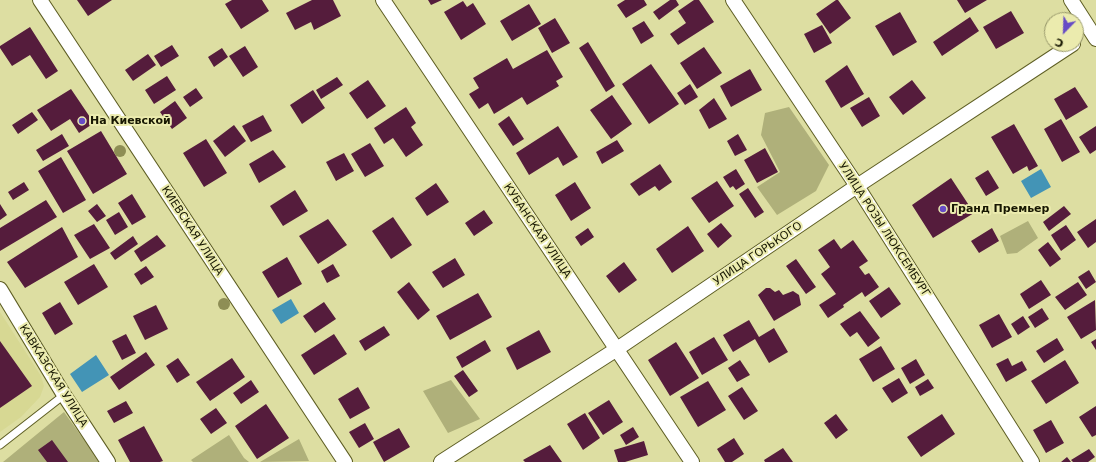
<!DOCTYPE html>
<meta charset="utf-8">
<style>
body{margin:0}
#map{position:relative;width:1096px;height:462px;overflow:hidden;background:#dddea2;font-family:"DejaVu Sans",sans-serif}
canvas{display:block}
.north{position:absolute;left:1044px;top:12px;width:40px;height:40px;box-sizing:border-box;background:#ebebae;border:1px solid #969669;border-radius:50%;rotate:203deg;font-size:11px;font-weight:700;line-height:16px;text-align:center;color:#171702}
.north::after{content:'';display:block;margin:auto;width:14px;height:18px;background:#674cc5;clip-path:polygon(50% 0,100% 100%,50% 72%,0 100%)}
</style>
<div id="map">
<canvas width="1096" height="462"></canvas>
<div class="north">С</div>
</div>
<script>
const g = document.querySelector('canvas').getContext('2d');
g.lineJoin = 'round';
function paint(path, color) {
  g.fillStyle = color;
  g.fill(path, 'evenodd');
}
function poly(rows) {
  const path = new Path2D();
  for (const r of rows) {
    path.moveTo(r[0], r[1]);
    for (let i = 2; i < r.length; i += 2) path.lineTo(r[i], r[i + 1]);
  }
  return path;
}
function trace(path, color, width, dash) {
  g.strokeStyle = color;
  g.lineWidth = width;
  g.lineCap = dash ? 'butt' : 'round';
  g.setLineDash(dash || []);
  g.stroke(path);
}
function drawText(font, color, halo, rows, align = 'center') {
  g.font = font + ' "DejaVu Sans",sans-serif';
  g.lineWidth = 4;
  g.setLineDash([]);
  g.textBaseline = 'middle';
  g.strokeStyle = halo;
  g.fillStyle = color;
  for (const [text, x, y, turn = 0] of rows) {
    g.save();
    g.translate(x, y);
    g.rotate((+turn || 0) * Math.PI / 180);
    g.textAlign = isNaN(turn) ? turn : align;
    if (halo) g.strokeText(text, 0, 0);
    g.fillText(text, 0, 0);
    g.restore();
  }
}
paint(poly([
 [0,312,41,376,44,386,40,397,21,417,0,432]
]), '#d7d893');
paint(poly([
 [789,107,829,165,816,191,777,215,757,187,780,172,761,135,765,113],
 [1028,221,1038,238,1017,253,1007,254,1000,236],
 [451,380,480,419,448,433,423,391],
 [64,412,100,462,3,462],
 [229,435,244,458,249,462,193,462,191,460],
 [299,439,309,461,260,462]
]), '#afb07a');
paint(poly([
 [1041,169,1051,187,1031,198,1021,181],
 [291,299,299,313,281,324,272,310],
 [96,355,109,375,82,392,70,374]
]), '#4394b6');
paint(poly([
 [77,0,112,0,88,16],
 [232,0,262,0,269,11,241,29,225,4],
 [312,0,333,0,341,16,314,30,311,22,295,30,286,13],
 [428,0,442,0,431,5],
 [625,0,644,0,647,5,626,18,617,5],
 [670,0,676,0,679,5,659,20,653,12],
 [694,0,699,0,714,22,678,45,670,34,686,23,678,11],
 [836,0,838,0,851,18,830,34,816,14],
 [957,0,987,0,965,13],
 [463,1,467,7,473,3,486,24,461,40,444,12],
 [529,4,541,24,512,41,500,21],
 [1011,11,1024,33,996,49,983,27],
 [900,12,917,42,893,56,875,26],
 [970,17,979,31,942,56,933,42],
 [555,18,570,43,552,53,538,28],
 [644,21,654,36,641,44,632,28],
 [822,25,832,43,814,53,804,34],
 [30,27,58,71,46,79,30,55,12,66,0,48,0,46],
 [588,42,615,86,606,92,579,48],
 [172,45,179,56,161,67,154,56],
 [245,46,258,67,243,77,229,56],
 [704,47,722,73,697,89,680,63],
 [222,48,228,57,214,67,208,57],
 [547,50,563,77,556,81,559,86,527,105,522,97,494,114,488,103,479,109,469,94,479,88,473,78,507,58,513,69],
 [148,54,156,65,133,81,125,70],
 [651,64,679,104,649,124,622,84],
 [847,65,864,94,841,108,825,81],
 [750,69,762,90,731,107,720,86],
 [167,76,176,90,154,104,145,90],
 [337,77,343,85,321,99,316,90],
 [368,80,386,106,367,119,349,93],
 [912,80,926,98,903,115,889,97],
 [690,84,698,97,685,105,677,93],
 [1075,87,1088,107,1066,120,1054,99],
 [196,88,203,98,190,107,183,97],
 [71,89,94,123,79,133,70,119,51,131,37,110],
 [313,90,325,108,302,124,290,105],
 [612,95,632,124,611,139,590,110],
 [869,97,880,116,862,127,850,108],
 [714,98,727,119,709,129,699,110],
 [175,101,187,118,172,129,160,112],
 [406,107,416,123,411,127,423,145,406,157,393,138,384,144,374,128],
 [32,112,38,120,18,134,12,125],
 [263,115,272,131,251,142,242,126],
 [509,116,524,139,513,146,498,124],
 [1061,119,1080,152,1062,162,1044,129],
 [1014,124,1038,166,1029,171,1027,166,1013,174,991,137],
 [234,125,246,141,225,157,213,141],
 [558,126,578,157,563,166,558,157,529,175,516,153],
 [1096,126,1096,150,1090,154,1079,137],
 [101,131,127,174,93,194,67,151],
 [62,134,69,146,43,161,36,150],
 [738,134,747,150,735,156,727,141],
 [206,139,227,173,204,187,183,153],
 [617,140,624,151,602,164,596,152],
 [370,143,384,166,365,177,351,154],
 [765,148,778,172,757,183,744,160],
 [273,150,286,167,259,183,249,164],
 [344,153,354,171,336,181,326,162],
 [61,157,86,200,63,213,38,171],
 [660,164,672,182,659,191,655,186,639,196,630,184],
 [736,169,745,184,736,190,733,186,730,188,723,177],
 [988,170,999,188,986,196,975,178],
 [951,178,974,213,933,238,912,205],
 [717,181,734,206,709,223,691,198],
 [24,182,29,190,13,200,8,192],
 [575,182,591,208,571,221,555,195],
 [436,183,449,202,427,216,415,198],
 [748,188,764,212,755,218,739,194],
 [295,190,308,211,283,226,270,206],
 [132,194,146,217,132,225,118,203],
 [46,200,57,217,0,251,0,228],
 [0,204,7,215,0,220],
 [97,204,106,216,97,222,88,211],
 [1064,206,1071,214,1049,231,1043,222],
 [484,210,493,223,474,236,465,223],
 [119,212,128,227,115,235,106,220],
 [393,217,412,245,391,259,372,231],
 [328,219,347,245,318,264,299,236],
 [1096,219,1096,242,1088,248,1077,232],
 [721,223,732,236,718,248,707,234],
 [94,224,110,248,90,259,74,235],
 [1066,225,1076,240,1061,251,1051,235],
 [688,226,704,251,672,273,656,249],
 [62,227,78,257,25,288,7,262],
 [588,228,594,237,581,246,575,237],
 [992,228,999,241,979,253,971,241],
 [157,235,166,246,141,262,134,251],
 [133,236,138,244,115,260,110,253],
 [834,239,841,249,853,240,868,261,859,267,865,275,869,273,879,287,865,297,862,292,843,305,844,307,828,318,819,305,836,294,821,274,830,267,818,250],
 [1048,242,1061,259,1050,267,1038,250],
 [287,257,302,284,278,298,262,272],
 [455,258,465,275,443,288,432,272],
 [796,259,816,287,806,294,786,266],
 [624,262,637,280,619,293,606,276],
 [94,264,108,287,78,305,64,282],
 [333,264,340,276,327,283,321,271],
 [146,266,154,277,141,285,134,274],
 [1089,270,1096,282,1086,289,1078,277],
 [1041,280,1051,295,1029,309,1020,294],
 [409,282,430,310,418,320,397,292],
 [1078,282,1087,295,1065,310,1055,297],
 [889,287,901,304,881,318,869,301],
 [766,288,770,288,775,292,779,290,783,295,793,291,799,295,801,305,774,321,758,295],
 [478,293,492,317,450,340,436,316],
 [1095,300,1096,330,1081,339,1067,317],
 [60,302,73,324,55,335,42,313],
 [324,302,336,319,315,333,303,316],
 [156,305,168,329,145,340,133,316],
 [1042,308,1049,319,1035,328,1028,317],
 [860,311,880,338,868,347,857,332,850,337,840,324],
 [999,314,1012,337,992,348,979,325],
 [1023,316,1030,327,1018,335,1011,324],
 [749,320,759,337,774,328,788,352,769,363,755,339,733,352,723,335],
 [384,326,390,335,365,351,359,341],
 [539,330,551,352,517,370,506,348],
 [126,334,136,353,122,360,112,341],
 [334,334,347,354,314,375,301,355],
 [714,337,728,360,702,375,689,352],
 [1057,338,1064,350,1044,363,1036,351],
 [1096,339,1096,350,1091,342],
 [485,340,491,351,462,368,456,357],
 [0,341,32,386,0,408],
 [676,342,699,378,670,396,648,360],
 [881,346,895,369,873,382,859,359],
 [146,352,155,365,119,390,110,377],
 [178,358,190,375,177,383,166,366],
 [232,358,245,377,210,401,196,382],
 [1008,358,1012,366,1022,361,1027,370,1006,382,996,364],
 [916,359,925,375,910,384,901,368],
 [740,360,750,375,737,382,728,368],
 [1065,360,1079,383,1046,404,1031,381],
 [463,370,478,391,469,397,454,376],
 [899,378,908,393,892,403,882,388],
 [928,379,934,388,920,396,915,387],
 [251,380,259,392,241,404,233,393],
 [708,381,726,410,698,427,680,397],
 [358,387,370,408,350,419,338,399],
 [742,387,758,411,744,420,728,396],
 [609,400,623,422,603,435,588,413],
 [126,401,133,413,114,423,107,411],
 [266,404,289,438,257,459,235,426],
 [1096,406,1096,435,1092,437,1079,417],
 [216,408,227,423,211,434,200,419],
 [585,413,600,438,583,450,567,424],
 [836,414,848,430,836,439,824,423],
 [942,414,955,434,921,457,907,437],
 [1051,420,1064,443,1046,453,1033,430],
 [365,423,374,439,359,448,349,432],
 [144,426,163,461,160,462,130,462,118,440],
 [633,427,639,437,626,445,620,435],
 [399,428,410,447,384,462,373,442],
 [734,438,744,454,732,462,725,462,717,449],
 [52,440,68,462,47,462,38,450],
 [644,441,648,455,625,462,618,462,614,450],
 [550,445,562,462,525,462,523,460],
 [783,448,793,462,765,462,764,460],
 [1089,449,1095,457,1088,462,1073,462,1071,460],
 [1067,457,1071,462,1061,462]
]), '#551c3c');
const lane = poly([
 [0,445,64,395]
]);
const street = poly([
 [40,0,345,462],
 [383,0,692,462],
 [733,0,857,186,1032,462],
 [1071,0,1096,39],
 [0,289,64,395,108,462],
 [441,462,617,349,857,186,1073,44]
]);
trace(lane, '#5e5e24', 9);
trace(street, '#5e5e24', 16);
trace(lane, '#fff', 7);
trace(street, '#fff', 14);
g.fillStyle = '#8e8e55';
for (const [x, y] of [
 [120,151],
 [224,304]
]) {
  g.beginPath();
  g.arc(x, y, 6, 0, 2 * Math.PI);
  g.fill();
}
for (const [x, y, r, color] of [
 [82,121,4,"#674cc5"],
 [943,209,4,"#674cc5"]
]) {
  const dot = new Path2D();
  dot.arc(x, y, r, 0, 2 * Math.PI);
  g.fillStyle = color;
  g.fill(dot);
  trace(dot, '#ebebae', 1.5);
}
drawText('bold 11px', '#171702', '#ebebae', [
 ["На Киевской",90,121],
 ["Гранд Премьер",951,209]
], 'left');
drawText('11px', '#171702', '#ebebae', [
 ["УЛИЦА РОЗЫ ЛЮКСЕМБУРГ",884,230,57],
 ["КИЕВСКАЯ УЛИЦА",192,231,57],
 ["КУБАНСКАЯ УЛИЦА",537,231,56],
 ["УЛИЦА ГОРЬКОГО",758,254,-34],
 ["КАВКАЗСКАЯ УЛИЦА",53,376,58]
]);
</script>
